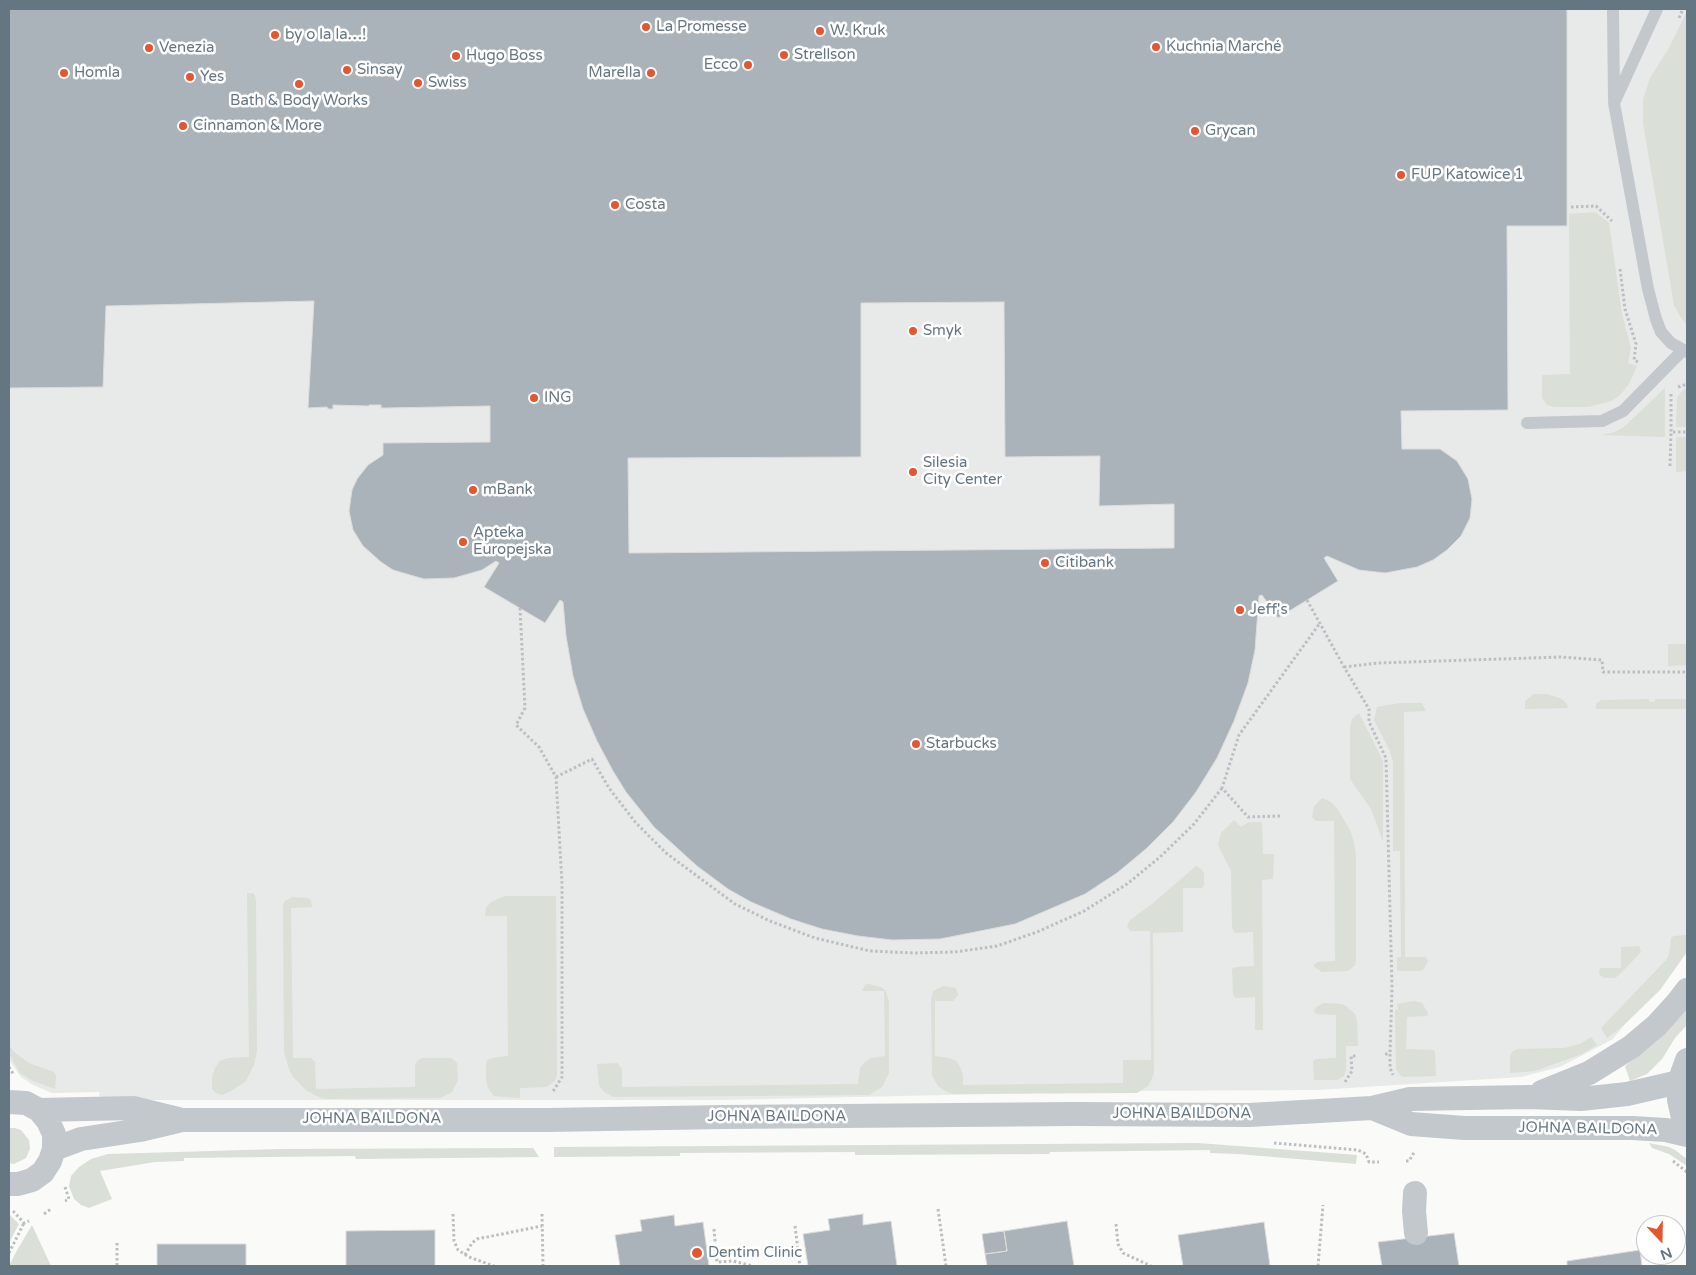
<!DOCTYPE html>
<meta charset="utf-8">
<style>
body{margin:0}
#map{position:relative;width:1696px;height:1275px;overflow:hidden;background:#fafaf8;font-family:"Varela Round",sans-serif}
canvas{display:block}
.frame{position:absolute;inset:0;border:10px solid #657683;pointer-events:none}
.north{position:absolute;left:1636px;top:1215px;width:50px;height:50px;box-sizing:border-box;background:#fff;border:1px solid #c1c8cd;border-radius:50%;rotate:159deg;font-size:14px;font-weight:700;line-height:20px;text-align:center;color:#657683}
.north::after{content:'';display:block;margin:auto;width:18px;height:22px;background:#e4572e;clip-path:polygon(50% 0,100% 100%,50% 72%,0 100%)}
</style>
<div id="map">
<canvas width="1696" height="1275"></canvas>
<div class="frame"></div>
<div class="north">N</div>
</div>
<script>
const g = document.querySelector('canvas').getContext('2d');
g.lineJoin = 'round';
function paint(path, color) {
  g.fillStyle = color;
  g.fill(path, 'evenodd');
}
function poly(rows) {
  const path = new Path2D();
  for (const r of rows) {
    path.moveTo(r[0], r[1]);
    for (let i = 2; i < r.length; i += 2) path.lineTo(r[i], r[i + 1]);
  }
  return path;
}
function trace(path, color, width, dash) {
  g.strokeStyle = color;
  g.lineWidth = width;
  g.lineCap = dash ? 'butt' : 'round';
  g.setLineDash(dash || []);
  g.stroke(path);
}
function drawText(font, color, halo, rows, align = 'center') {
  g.font = font + ' "Varela Round",sans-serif';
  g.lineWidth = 5;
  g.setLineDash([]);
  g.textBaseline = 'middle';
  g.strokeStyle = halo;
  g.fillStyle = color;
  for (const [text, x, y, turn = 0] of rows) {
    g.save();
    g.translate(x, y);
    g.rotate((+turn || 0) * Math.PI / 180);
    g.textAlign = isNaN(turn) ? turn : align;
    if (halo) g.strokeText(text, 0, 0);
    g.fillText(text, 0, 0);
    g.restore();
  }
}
paint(poly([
 [9,9,1687,9,1687,947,1613,1039,1560,1067,1521,1077,1318,1090,1122,1091,724,1100,100,1100,99,1092,52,1093,33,1085,21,1077,9,1060]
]), '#e8e9e9');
paint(poly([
 [1687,11,1687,325,1681,318,1674,305,1643,123,1643,100,1650,78,1669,48],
 [1595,212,1609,223,1622,314,1631,348,1628,363,1637,366,1629,384,1619,396,1611,401,1588,407,1554,407,1547,405,1542,398,1542,375,1570,374,1569,214],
 [1665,388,1665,437,1601,435,1615,432,1624,427],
 [1687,388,1687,427,1676,427,1677,398,1682,391],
 [1676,437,1687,437,1687,471,1676,472],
 [1668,644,1687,644,1687,665,1668,666],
 [1534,694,1547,694,1562,699,1567,704,1568,708,1525,709,1525,701],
 [1649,699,1650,702,1655,701,1655,699,1687,699,1687,709,1596,709,1596,704,1601,700],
 [1400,703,1422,703,1426,711,1404,712,1405,957,1426,957,1428,961,1427,963,1423,970,1419,971,1397,971,1397,957,1401,957,1400,851,1393,851,1393,762,1389,749,1374,720,1377,707],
 [1359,713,1383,761,1383,842,1371,809,1350,779,1350,727,1352,719],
 [1322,798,1331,802,1338,810,1350,830,1354,842,1356,856,1356,959,1355,965,1348,971,1322,972,1313,966,1317,962,1335,961,1334,821,1316,821,1312,817,1314,807],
 [1234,820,1241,827,1249,822,1262,822,1263,854,1274,854,1273,879,1262,880,1263,1030,1255,1030,1255,997,1236,998,1233,995,1232,969,1236,967,1254,966,1253,932,1235,933,1232,928,1231,871,1218,845,1221,833],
 [1196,866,1202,870,1204,874,1204,885,1202,888,1183,888,1183,932,1153,933,1154,1074,1148,1086,1137,1093,954,1094,947,1092,938,1086,932,1075,931,999,933,991,943,986,956,988,958,995,953,1001,935,1001,935,1056,949,1058,956,1061,960,1067,963,1075,963,1085,1123,1083,1123,1060,1151,1060,1150,931,1130,931,1127,926,1130,920,1152,904],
 [247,893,253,893,255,896,256,901,257,1051,254,1065,246,1081,231,1091,222,1095,216,1093,212,1089,212,1077,215,1068,220,1061,228,1058,249,1057],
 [505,896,556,896,557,1075,555,1081,546,1087,520,1088,520,1098,494,1096,488,1088,486,1080,486,1065,487,1060,493,1058,508,1056,507,916,485,916,486,908,491,902],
 [293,897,308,898,311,900,312,907,291,908,293,1058,311,1058,315,1062,316,1089,415,1087,415,1065,418,1060,422,1058,451,1058,457,1063,458,1080,452,1092,440,1098,329,1099,321,1098,307,1091,293,1077,289,1069,284,1052,283,905,285,901],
 [1687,935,1687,952,1660,990,1624,1025,1607,1038,1601,1028,1666,960,1669,955,1671,938,1674,936],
 [1639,946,1641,952,1618,976,1614,978,1605,978,1600,975,1599,971,1600,968,1621,968,1621,947],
 [868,984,881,987,885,990,889,1001,889,1073,882,1087,869,1095,614,1097,604,1092,599,1085,597,1064,617,1063,622,1069,622,1087,858,1084,860,1068,864,1063,871,1058,885,1056,884,991,862,991,865,985],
 [1414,1001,1422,1003,1428,1013,1427,1016,1407,1017,1406,1049,1434,1050,1435,1053,1436,1076,1403,1077,1400,1075,1396,1069,1395,1010,1398,1009,1397,1004],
 [1324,1003,1341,1004,1346,1006,1355,1014,1357,1021,1358,1046,1346,1046,1346,1070,1344,1076,1337,1080,1314,1080,1313,1061,1316,1059,1336,1058,1336,1015,1317,1014,1314,1012,1316,1007],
 [1687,1010,1687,1025,1675,1038,1662,1059,1647,1074,1630,1081,1625,1066,1657,1041],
 [1591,1037,1597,1045,1582,1054,1535,1071,1510,1073,1510,1057,1512,1052,1517,1049,1564,1048,1580,1044],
 [9,1045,14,1052,29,1063,54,1072,56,1076,55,1089,33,1081,20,1073,9,1054],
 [9,1128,15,1128,21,1130,29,1140,30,1149,26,1158,14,1164,9,1163],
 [1198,1143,1357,1155,1356,1164,1238,1154,1210,1153,1210,1150,1050,1152,1049,1154,855,1155,855,1152,680,1153,680,1156,554,1157,554,1147],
 [1649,1143,1669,1147,1675,1150,1687,1159,1687,1166,1669,1154,1652,1148],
 [533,1148,539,1157,356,1159,355,1156,184,1158,184,1161,155,1162,100,1171,112,1199,89,1208,81,1205,74,1199,69,1186,71,1176,79,1167,91,1159,108,1154,279,1149],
 [9,1214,19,1224,9,1243],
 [32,1225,51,1266,9,1266,16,1252]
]), '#dadfd7');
const building = poly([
 [9,9,1567,9,1567,226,1507,226,1508,410,1401,411,1402,449,1440,449,1457,461,1468,479,1472,499,1470,518,1461,536,1447,550,1433,560,1417,567,1385,573,1359,570,1327,556,1324,558,1338,581,1278,618,1262,595,1259,596,1255,650,1248,683,1234,721,1217,758,1196,792,1173,822,1147,848,1117,873,1085,894,1015,924,940,939,892,940,858,936,822,929,791,919,751,902,728,889,697,866,654,827,626,792,613,771,597,741,583,709,573,676,566,636,563,602,560,600,545,623,484,587,499,563,496,561,482,570,454,578,424,579,393,570,381,562,363,546,353,530,349,511,352,490,357,479,368,465,383,455,383,443,490,442,490,406,386,408,381,408,381,405,369,405,369,406,333,405,333,409,328,409,327,407,308,408,314,301,106,306,103,387,9,388,9,9],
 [1004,302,1005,457,1100,456,1099,506,1174,504,1174,548,629,553,628,458,861,457,861,303,1004,302],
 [863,1214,863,1225,891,1221,897,1266,808,1266,803,1234,830,1230,828,1219,863,1214],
 [674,1215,675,1226,703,1222,709,1266,620,1266,615,1235,642,1231,640,1220,674,1215],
 [1067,1221,1074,1266,987,1266,985,1254,1007,1251,1004,1231,1067,1221],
 [1264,1222,1270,1266,1183,1266,1178,1235,1264,1222],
 [435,1230,435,1266,346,1266,346,1231,435,1230],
 [1004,1231,1007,1251,985,1254,982,1234,1004,1231],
 [1454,1233,1459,1266,1382,1266,1378,1242,1454,1233],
 [157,1244,246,1244,246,1266,157,1266,157,1244],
 [1640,1250,1642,1266,1567,1266,1567,1261,1640,1250]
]);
paint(building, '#aab3b9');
trace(building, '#dcdcda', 1);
trace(poly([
 [1679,18,1683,9],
 [1571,207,1596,206,1612,221],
 [1620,269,1625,309,1636,344,1634,360,1640,363],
 [1678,387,1687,384],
 [1671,394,1671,432,1687,432],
 [1670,466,1671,432],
 [1307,600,1344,667,1369,709,1369,722,1386,758,1392,987,1390,1054],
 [520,608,525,708,516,725,539,747,556,777,562,884,562,1077,552,1093],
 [1344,667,1378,663,1561,657,1602,660,1603,672,1687,672],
 [556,777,592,759,609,788,636,823,666,853,735,904,770,921,815,938,870,951,914,953,955,952,997,946,1037,932,1084,911,1127,884,1160,857,1194,824,1222,788],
 [1280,816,1248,817,1222,788,1239,735,1320,623],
 [1385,1054,1390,1054,1390,1068,1393,1075],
 [9,1067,14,1075],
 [1345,1082,1352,1071,1351,1056,1357,1056],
 [1274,1143,1358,1150,1366,1154,1369,1162,1379,1162],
 [1406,1161,1409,1161,1415,1151],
 [1673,1161,1687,1172],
 [65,1187,69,1199,65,1201],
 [938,1209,946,1266],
 [13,1211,24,1223,29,1221],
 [44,1214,51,1209],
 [453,1214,454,1241,458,1250,469,1257,494,1266],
 [542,1214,543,1266],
 [1116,1224,1118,1244,1123,1253,1151,1266],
 [795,1226,800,1266],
 [714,1229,717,1262,733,1261,753,1266],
 [117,1243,117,1266],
 [9,1253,24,1223],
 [465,1255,472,1243,477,1239,542,1226],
 [1318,1266,1323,1205]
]), '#bbbfc2', 3, [2.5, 2.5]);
trace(poly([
 [1613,9,1614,99],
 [1657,9,1614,103,1648,289,1656,319,1661,332,1671,343,1687,352],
 [1527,423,1602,421,1623,411,1683,350]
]), '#c3c8cc', 12);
trace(poly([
 [1687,1060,1679,1082,1679,1100,1683,1118,1687,1125],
 [1542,1092,1589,1073,1631,1047,1656,1026,1677,1003,1687,990],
 [9,1102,26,1103,39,1110,48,1121,54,1134,54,1149,50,1161,43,1172,32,1180,18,1184,9,1184],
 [1372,1108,1411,1124,1464,1128,1632,1128,1666,1130,1687,1135],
 [39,1110,133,1108,178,1119],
 [54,1149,81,1139,140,1130,182,1120,548,1120,724,1117,1074,1114,1249,1115,1372,1108,1410,1099,1529,1097,1581,1099,1627,1094,1679,1082],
 [1415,1193,1414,1211,1416,1233]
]), '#c3c8cc', 24);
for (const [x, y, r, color] of [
 [646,27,5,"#e4572e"],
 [820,31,5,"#e4572e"],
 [275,35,5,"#e4572e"],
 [1156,47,5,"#e4572e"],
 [149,48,5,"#e4572e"],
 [784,55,5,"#e4572e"],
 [456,56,5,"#e4572e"],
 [748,65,5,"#e4572e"],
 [347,70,5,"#e4572e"],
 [64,73,5,"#e4572e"],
 [651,73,5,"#e4572e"],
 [190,77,5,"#e4572e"],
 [418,83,5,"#e4572e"],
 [299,84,5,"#e4572e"],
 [183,126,5,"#e4572e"],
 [1195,131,5,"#e4572e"],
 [1401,175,5,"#e4572e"],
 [615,205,5,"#e4572e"],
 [913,331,5,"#e4572e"],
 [534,398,5,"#e4572e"],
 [913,472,5,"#e4572e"],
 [473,490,5,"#e4572e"],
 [463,542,5,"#e4572e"],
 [1045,563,5,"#e4572e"],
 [1240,610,5,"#e4572e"],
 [916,744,5,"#e4572e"],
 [697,1253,6,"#e4572e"]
]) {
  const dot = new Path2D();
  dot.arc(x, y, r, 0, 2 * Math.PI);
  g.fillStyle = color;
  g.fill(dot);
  trace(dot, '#fff', 2);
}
drawText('15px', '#657683', '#fff', [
 ["La Promesse",656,27],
 ["W. Kruk",830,31],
 ["by o la la…!",285,35],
 ["Kuchnia Marché",1166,47],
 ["Venezia",159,48],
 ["Strellson",794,55],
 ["Hugo Boss",466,56],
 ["Ecco",738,65,"right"],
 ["Sinsay",357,70],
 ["Homla",74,73],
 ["Marella",641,73,"right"],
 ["Yes",200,77],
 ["Swiss",428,83],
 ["Bath & Body Works",299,101,"center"],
 ["Cinnamon & More",193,126],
 ["Grycan",1205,131],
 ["FUP Katowice 1",1411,175],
 ["Costa",625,205],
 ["Smyk",923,331],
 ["ING",544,398],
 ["Silesia",923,463],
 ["City Center",923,480],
 ["mBank",483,490],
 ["Apteka",473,533],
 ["Europejska",473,550],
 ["Citibank",1055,563],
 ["Jeff's",1250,610],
 ["Starbucks",926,744],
 ["Dentim Clinic",708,1253]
], 'left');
drawText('15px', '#657683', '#fff', [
 ["JOHNA BAILDONA",1182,1114],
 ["JOHNA BAILDONA",777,1117],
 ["JOHNA BAILDONA",372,1119],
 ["JOHNA BAILDONA",1588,1129,1]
]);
</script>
